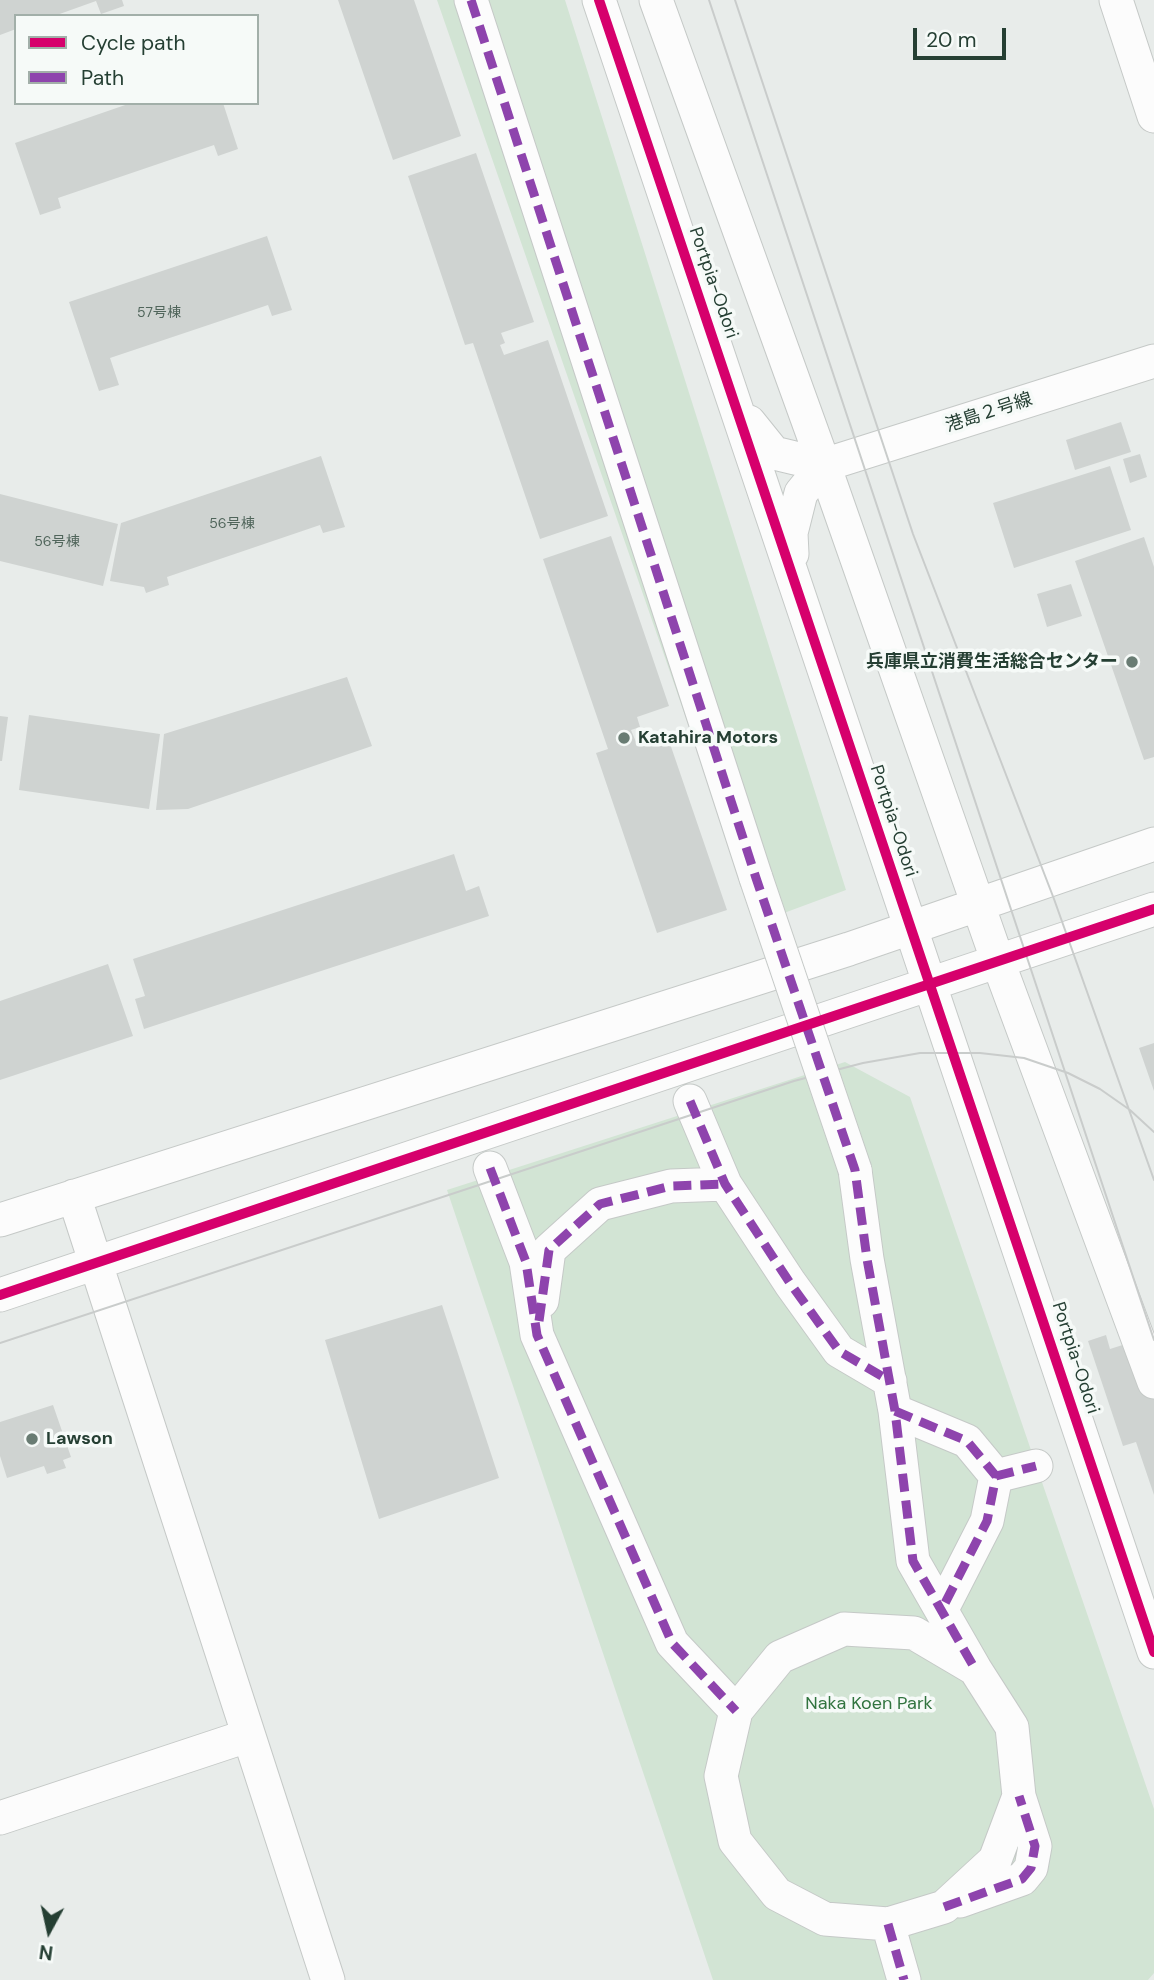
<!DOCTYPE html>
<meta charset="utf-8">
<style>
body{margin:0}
#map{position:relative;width:1154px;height:1980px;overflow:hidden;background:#e8ecea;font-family:"DM Sans",sans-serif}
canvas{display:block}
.legend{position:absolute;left:14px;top:14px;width:245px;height:91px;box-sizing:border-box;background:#f6faf8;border:2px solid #a2afa9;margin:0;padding:9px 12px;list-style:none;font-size:21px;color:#253f33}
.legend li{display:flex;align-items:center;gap:14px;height:35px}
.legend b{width:35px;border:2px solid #a2afa9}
.north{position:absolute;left:14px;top:1896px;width:70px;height:70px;-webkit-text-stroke:5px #f6faf8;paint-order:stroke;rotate:188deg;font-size:19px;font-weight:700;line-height:28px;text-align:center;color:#253f33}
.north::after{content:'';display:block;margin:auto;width:24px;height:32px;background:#253f33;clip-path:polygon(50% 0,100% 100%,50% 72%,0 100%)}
.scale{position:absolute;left:913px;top:28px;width:93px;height:32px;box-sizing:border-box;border:4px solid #253f33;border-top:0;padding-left:9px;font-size:21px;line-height:24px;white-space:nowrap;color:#253f33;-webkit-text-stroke:5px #f6faf8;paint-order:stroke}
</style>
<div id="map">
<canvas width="1154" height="1980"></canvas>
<ul class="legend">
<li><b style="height:9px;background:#d6006c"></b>Cycle path</li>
<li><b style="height:9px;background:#8e44ad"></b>Path</li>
</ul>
<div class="north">N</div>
<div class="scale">20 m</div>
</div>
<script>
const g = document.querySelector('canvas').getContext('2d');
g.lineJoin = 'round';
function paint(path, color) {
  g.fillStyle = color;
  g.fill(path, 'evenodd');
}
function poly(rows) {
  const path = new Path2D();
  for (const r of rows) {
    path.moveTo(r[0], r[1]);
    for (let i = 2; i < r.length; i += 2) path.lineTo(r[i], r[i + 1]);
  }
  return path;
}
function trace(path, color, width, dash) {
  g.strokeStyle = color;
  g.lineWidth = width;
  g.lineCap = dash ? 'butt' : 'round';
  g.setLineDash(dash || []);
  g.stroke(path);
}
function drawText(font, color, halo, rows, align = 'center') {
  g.font = font + ' "DM Sans","Noto Sans JP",sans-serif';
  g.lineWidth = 7;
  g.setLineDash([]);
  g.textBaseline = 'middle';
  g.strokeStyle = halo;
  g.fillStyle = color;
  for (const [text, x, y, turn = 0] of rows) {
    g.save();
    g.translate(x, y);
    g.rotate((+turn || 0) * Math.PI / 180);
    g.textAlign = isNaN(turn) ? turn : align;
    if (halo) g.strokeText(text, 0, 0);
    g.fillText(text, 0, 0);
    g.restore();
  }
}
paint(poly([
 [437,0,565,0,846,890,757,923],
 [845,1062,910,1097,1154,1809,1154,1973,1148,1980,713,1980,447,1190]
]), '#d2e4d4');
paint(poly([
 [0,0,122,0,124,6,101,14,96,1,54,16,16,16,16,29,0,35],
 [338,0,414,0,461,136,393,160],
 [131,103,223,103,238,149,218,156,214,145,58,198,61,208,40,215,15,143],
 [476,153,534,322,501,333,505,343,500,345,504,355,548,340,608,516,540,539,473,343,465,345,408,176],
 [267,236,292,310,272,316,268,305,110,358,119,385,99,391,69,302],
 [1121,422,1131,452,1075,470,1066,440],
 [1140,454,1147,477,1130,483,1123,459],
 [321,456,345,527,323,533,320,525,167,577,169,585,146,593,144,587,110,581,121,523],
 [1110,466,1131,530,1014,568,993,503],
 [0,494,118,524,103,586,0,561],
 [611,536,669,706,637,717,640,727,631,730,636,742,666,732,727,910,657,933,596,753,608,749,543,559],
 [1144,537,1154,567,1154,757,1144,760,1075,561],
 [1071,584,1082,616,1047,627,1037,594],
 [347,677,372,746,188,809,156,810,164,734],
 [29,715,160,734,149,809,19,790],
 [0,716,8,717,2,761,0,761],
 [454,854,466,891,479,886,489,916,144,1029,135,999,145,996,133,959],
 [108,964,133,1036,0,1080,0,1001],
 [1154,1043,1154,1091,1139,1048],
 [442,1305,499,1478,379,1519,325,1340],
 [1106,1335,1110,1349,1154,1335,1154,1495,1136,1442,1123,1446,1088,1341],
 [53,1405,71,1457,63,1460,66,1468,47,1474,44,1466,7,1478,0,1456,0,1422]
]), '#cfd3d1');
const minor = poly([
 [471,0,756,878],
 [599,0,1154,1652],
 [656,0,824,465,997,959,1154,1382],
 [1116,0,1154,116],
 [749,422,774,453,824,465],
 [824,465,1154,361],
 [792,554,791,533,801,493,824,465],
 [690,1101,725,1184,790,1283,839,1351,890,1381],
 [490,1168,526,1262,537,1335,672,1643,736,1711],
 [855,1170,867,1259,895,1411,913,1561,975,1669,1012,1727,1019,1796,995,1860,944,1907,888,1924,825,1919,777,1894,735,1841,721,1776,736,1711,780,1657,844,1629,914,1633,975,1669],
 [74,1196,328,1980],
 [0,1220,849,949,1154,844],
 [0,1295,1154,909],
 [542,1301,549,1250,600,1204,671,1186,725,1184],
 [895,1411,967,1441,996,1476,987,1521,942,1609],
 [996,1476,1036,1466],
 [0,1818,247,1736],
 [960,1901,1022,1879,1031,1868,1035,1846,1019,1796],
 [888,1924,904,1980]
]);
trace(minor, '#c5c9c7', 35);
trace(minor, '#fcfcfc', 33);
trace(poly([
 [709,0,1154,1340],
 [735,0,913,534,1054,899,1154,1180],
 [0,1343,794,1081,863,1063,920,1053,980,1053,1024,1058,1068,1073,1100,1089,1130,1110,1154,1132]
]), '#c9cccb', 2);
const minorBridge = poly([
 [756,878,855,1170]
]);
trace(minorBridge, '#c5c9c7', 35, []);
trace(minorBridge, '#fcfcfc', 33);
trace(poly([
 [471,0,756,878,855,1170,867,1259,895,1411,913,1561,975,1669],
 [690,1101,725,1184,790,1283,839,1351,890,1381],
 [490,1168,526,1262,537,1335,672,1643,736,1711],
 [539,1321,549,1250,600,1204,671,1186,725,1184],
 [895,1411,967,1441,996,1476,987,1521,942,1609],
 [996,1476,1036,1466],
 [944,1907,1022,1879,1031,1868,1035,1846,1019,1796],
 [888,1924,904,1980]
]), '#8e44ad', 9, [18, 9]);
trace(poly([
 [599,0,1154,1652],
 [0,1295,1154,909]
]), '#d6006c', 10);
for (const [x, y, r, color] of [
 [1132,662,7,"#697c73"],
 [624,738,7,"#697c73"],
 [32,1439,7,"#697c73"]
]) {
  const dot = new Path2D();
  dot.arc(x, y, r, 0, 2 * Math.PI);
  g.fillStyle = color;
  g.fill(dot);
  trace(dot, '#f6faf8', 2.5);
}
drawText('14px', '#50655b', null, [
 ["57号棟",159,313],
 ["56号棟",232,524],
 ["56号棟",57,542]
]);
drawText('18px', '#253f33', '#f6faf8', [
 ["Portpia-Odori",713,283,71],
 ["港島２号線",989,413,-18],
 ["Portpia-Odori",893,821,72],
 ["Portpia-Odori",1075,1358,72]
]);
drawText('bold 18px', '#253f33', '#f6faf8', [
 ["兵庫県立消費生活総合センター",1118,662,"right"],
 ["Katahira Motors",638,738],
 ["Lawson",46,1439]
], 'left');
drawText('18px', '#31743f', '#f6faf8', [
 ["Naka Koen Park",869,1704]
]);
</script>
